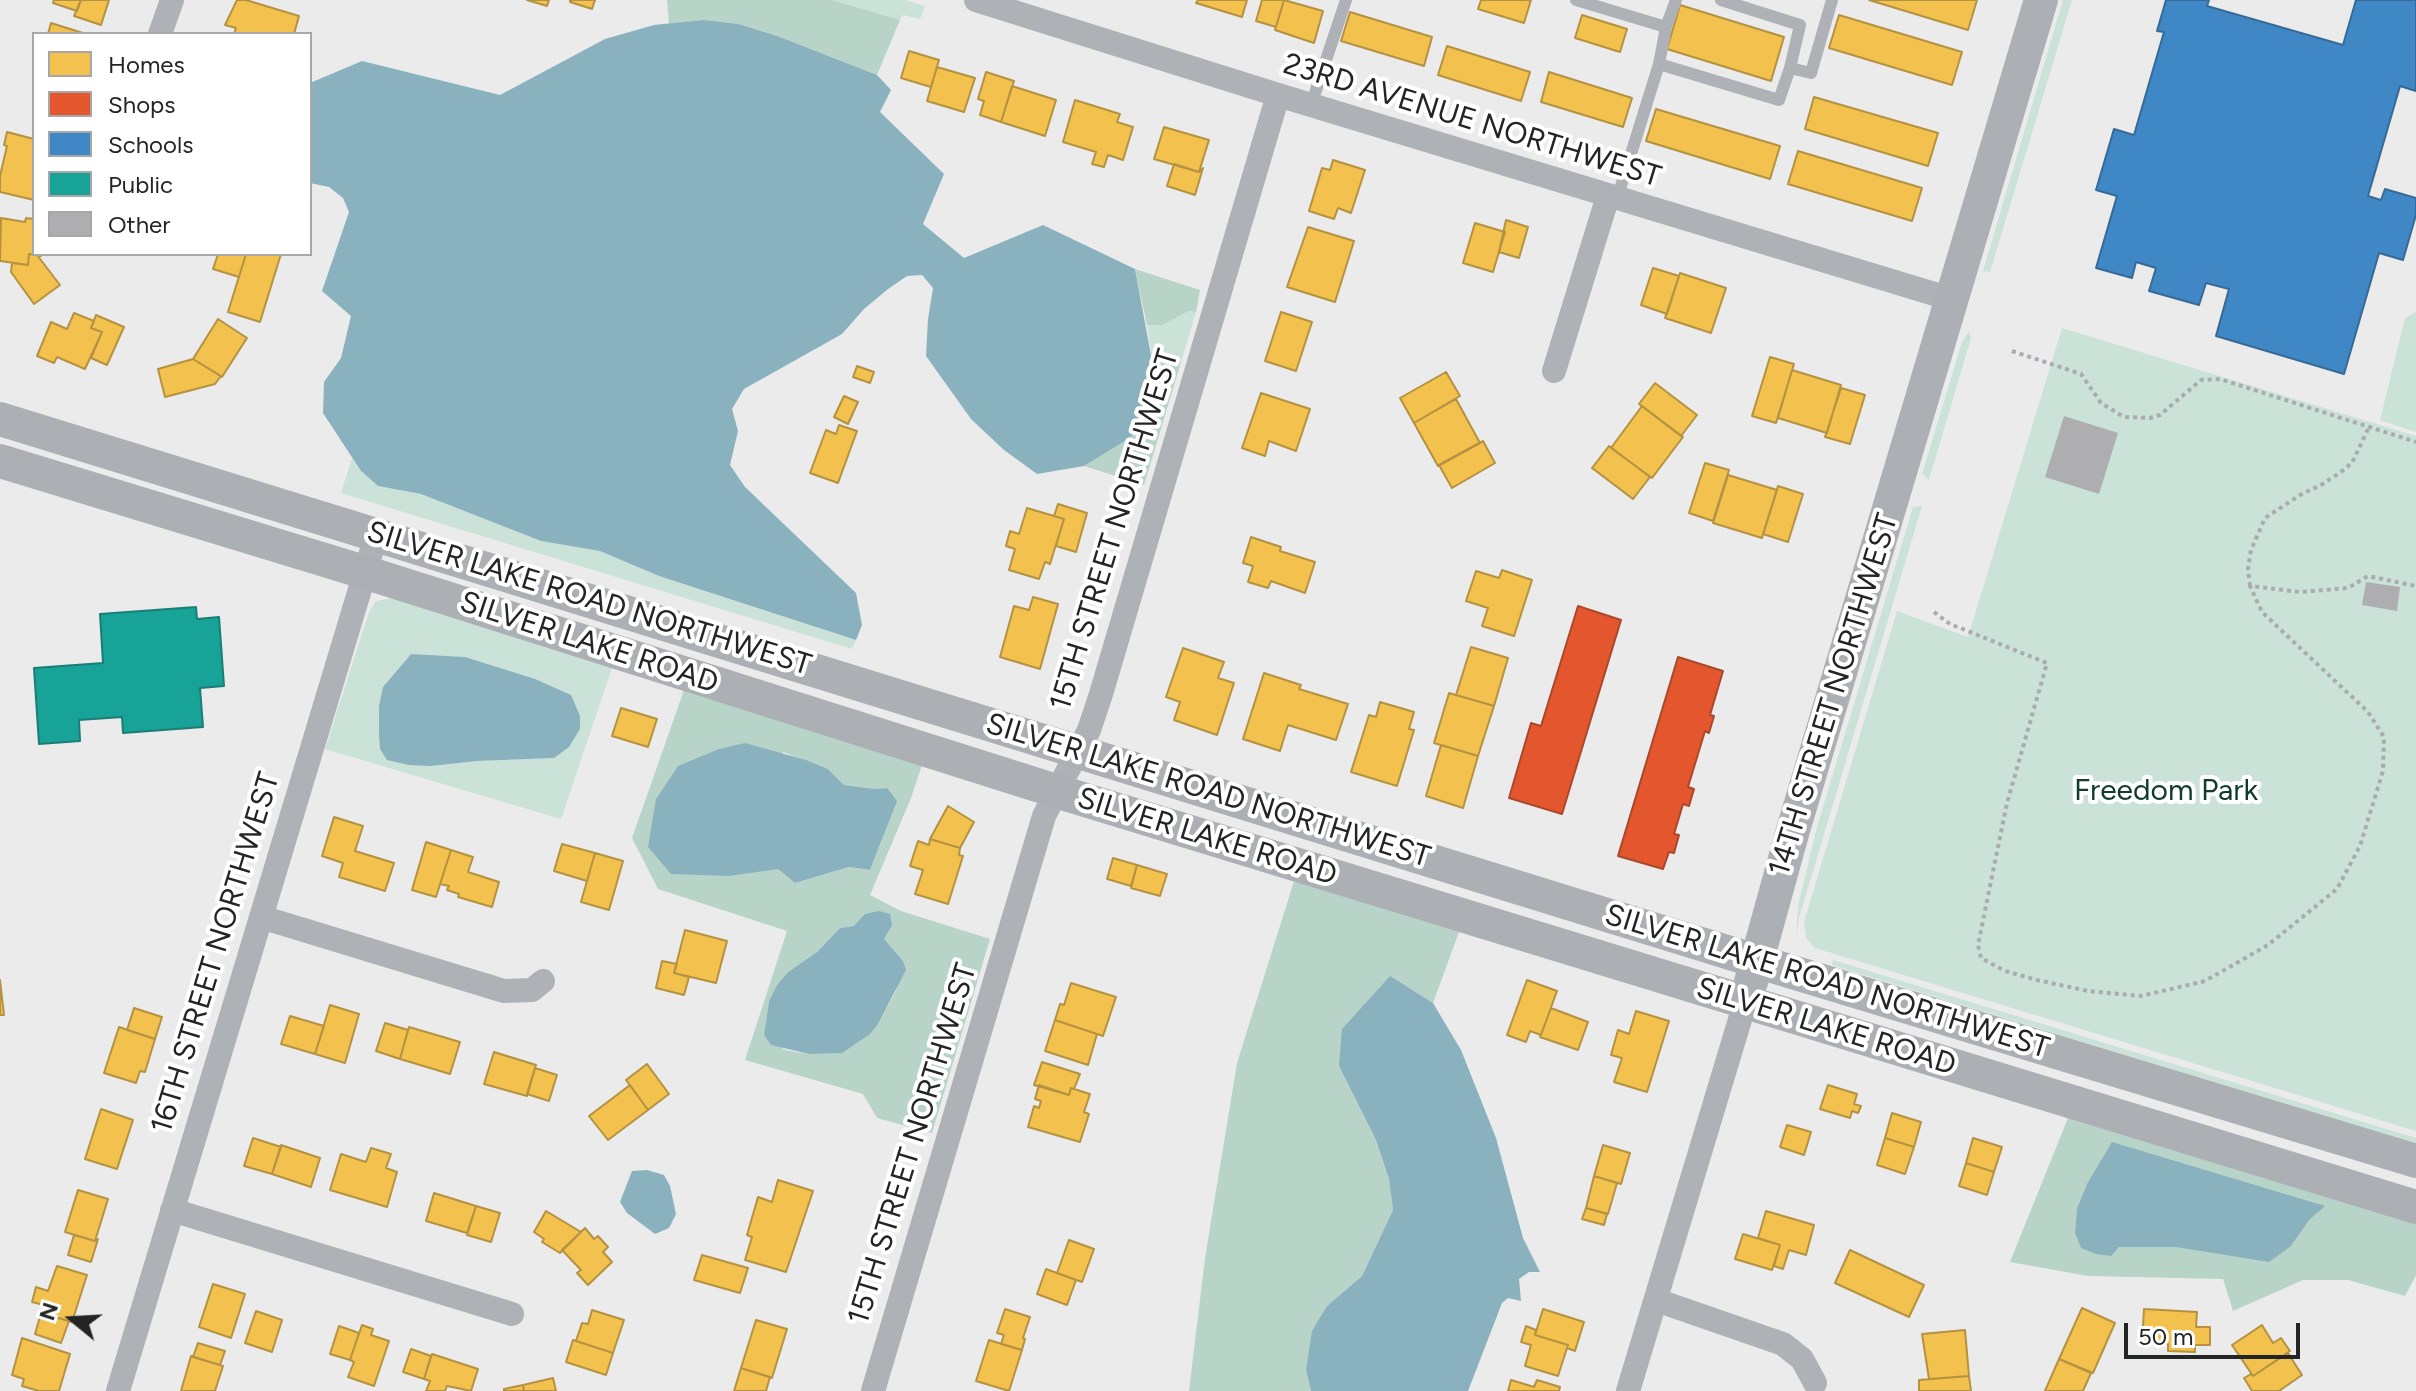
<!DOCTYPE html>
<style>
body{margin:0}
#map{position:relative;width:2416px;height:1391px;overflow:hidden;background:#ebebec;font-family:Figtree,sans-serif}
canvas{display:block}
.legend{position:absolute;left:32px;top:32px;width:280px;height:224px;box-sizing:border-box;background:#fff;border:2px solid #a7a7a7;margin:0;padding:10px 14px;list-style:none;font-size:24px;color:#232424}
.legend li{display:flex;align-items:center;gap:16px;height:40px}
.legend b{width:40px;border:2px solid #a7a7a7}
.north{position:absolute;left:32px;top:1279px;width:80px;height:80px;-webkit-text-stroke:6px #fff;paint-order:stroke;rotate:288deg;font-size:22px;font-weight:700;line-height:32px;text-align:center;color:#232424}
.north::after{content:'';display:block;margin:auto;width:28px;height:36px;background:#232424;clip-path:polygon(50% 0,100% 100%,50% 72%,0 100%)}
.scale{position:absolute;left:2124px;top:1323px;width:176px;height:36px;box-sizing:border-box;border:4px solid #232424;border-top:0;padding-left:10px;font-size:24px;line-height:28px;white-space:nowrap;color:#232424;-webkit-text-stroke:6px #fff;paint-order:stroke}
</style>
<div id="map">
<canvas width="2416" height="1391"></canvas>
<ul class="legend">
<li><b style="height:22px;background:#f2c14e"></b>Homes</li>
<li><b style="height:22px;background:#e4572e"></b>Shops</li>
<li><b style="height:22px;background:#3f88c5"></b>Schools</li>
<li><b style="height:22px;background:#17a398"></b>Public</li>
<li><b style="height:22px;background:#aeaeb0"></b>Other</li>
</ul>
<div class="north">N</div>
<div class="scale">50 m</div>
</div>
<script>
const g = document.querySelector('canvas').getContext('2d');
g.lineJoin = 'round';
function paint(path, color) {
  g.fillStyle = color;
  g.fill(path, 'evenodd');
}
function poly(rows) {
  const path = new Path2D();
  for (const r of rows) {
    path.moveTo(r[0], r[1]);
    for (let i = 2; i < r.length; i += 2) path.lineTo(r[i], r[i + 1]);
  }
  return path;
}
function trace(path, color, width, dash) {
  g.strokeStyle = color;
  g.lineWidth = width;
  g.lineCap = dash ? 'butt' : 'round';
  g.setLineDash(dash || []);
  g.stroke(path);
}
function drawText(font, color, halo, rows, align = 'center') {
  g.font = font + ' Figtree,sans-serif';
  g.lineWidth = 8;
  g.setLineDash([]);
  g.textBaseline = 'middle';
  g.strokeStyle = halo;
  g.fillStyle = color;
  for (const [text, x, y, turn = 0] of rows) {
    g.save();
    g.translate(x, y);
    g.rotate((+turn || 0) * Math.PI / 180);
    g.textAlign = isNaN(turn) ? turn : align;
    if (halo) g.strokeText(text, 0, 0);
    g.fillText(text, 0, 0);
    g.restore();
  }
}
paint(poly([
 [832,0,905,0,925,6,920,19,903,15,900,20],
 [2063,0,2072,0,1990,272,1983,271],
 [1189,311,1196,312,1181,362,1151,351,1147,325,1162,325],
 [2416,312,2416,432,2380,420,2405,318],
 [2062,328,2416,436,2416,1131,1815,948,1806,938,1804,922,1897,611,1968,637],
 [1969,332,1971,338,1929,480,1922,474,1962,342],
 [352,458,361,471,378,486,421,494,541,541,600,551,659,576,856,640,852,649,341,493],
 [1922,506,1799,918,1796,937,1798,906,1817,827,1913,507],
 [393,598,612,668,561,819,325,749,369,612,376,601],
 [411,654,465,657,554,758,477,761,431,766,380,749,379,706,383,687],
 [1833,960,2416,1138,2416,1144,1832,965]
]), '#cae2d7');
paint(poly([
 [667,0,832,0,900,20,877,75,780,37,703,20,669,24],
 [1135,269,1200,290,1196,312,1189,311,1162,325,1147,325],
 [1151,351,1181,362,1144,485,1084,466,1125,441,1158,393],
 [684,690,922,765,911,798,870,895,901,911,990,939,932,1133,877,1118,863,1094,745,1060,787,931,658,889,632,838],
 [783,752,828,769,844,785,875,789,887,788,882,840,870,870,849,867,795,883,778,869,762,870],
 [854,926,883,939,903,961,896,991,878,1024,842,1052,809,1054,785,1050,764,1035,769,1001,777,985,788,972,817,952,840,928],
 [1294,881,1459,932,1433,1003,1390,977,1369,999,1339,1066,1376,1140,1389,1179,1393,1210,1362,1276,1327,1306,1306,1370,1311,1391,1189,1391,1205,1258,1237,1063],
 [2068,1118,2416,1224,2416,1275,2405,1296,2348,1280,2303,1280,2233,1311,2223,1279,2088,1276,2010,1262],
 [2087,1184,2310,1219,2291,1246,2119,1247,2075,1233,2077,1208]
]), '#b8d4c8');
paint(poly([
 [703,20,738,24,780,37,877,75,891,90,880,112,944,174,923,224,964,258,1043,225,1135,269,1158,393,1150,420,1125,441,1084,466,1037,474,1004,450,971,419,926,356,928,319,933,288,922,275,907,276,888,289,864,309,842,334,744,389,732,409,738,431,730,465,745,487,856,593,862,625,856,640,659,576,600,551,541,541,421,494,378,486,361,471,323,413,324,382,341,358,351,316,322,291,349,212,343,198,329,187,310,183,310,83,362,61,500,95,605,39,654,25],
 [411,654,465,657,535,679,571,695,580,716,580,729,569,747,554,758,477,761,431,766,409,765,387,760,380,749,379,735,379,706,383,687],
 [745,743,806,760,828,769,844,785,875,789,887,788,897,801,870,870,849,867,795,883,778,869,729,876,671,874,648,847,656,799,678,766,719,749],
 [879,911,890,914,892,925,884,939,903,961,906,970,878,1024,870,1034,842,1053,809,1054,771,1045,764,1035,769,1001,777,985,788,972,817,952,840,928,854,926,865,914],
 [1390,976,1433,1003,1461,1050,1496,1138,1523,1238,1540,1272,1529,1272,1519,1279,1521,1301,1508,1298,1502,1303,1468,1391,1311,1391,1306,1370,1312,1331,1327,1306,1362,1276,1393,1210,1389,1179,1376,1140,1339,1066,1342,1029],
 [2112,1142,2325,1206,2310,1219,2291,1246,2269,1262,2176,1247,2119,1247,2111,1256,2096,1254,2081,1248,2075,1233,2077,1208,2087,1184],
 [647,1170,664,1175,670,1186,676,1214,669,1228,655,1234,627,1213,620,1202,632,1171]
]), '#8ab1be');
const homes = poly([
 [54,0,81,0,77,11,53,3,54,0],
 [81,0,109,0,101,25,74,16,81,0],
 [237,0,246,0,299,16,294,34,234,34,236,28,225,25,237,0],
 [527,0,549,0,547,6,527,0],
 [570,0,595,0,592,9,570,2,570,0],
 [1198,0,1247,0,1242,17,1196,3,1198,0],
 [1262,0,1284,0,1276,27,1256,21,1262,0],
 [1284,0,1323,11,1314,43,1275,30,1284,0],
 [1481,0,1531,0,1524,23,1478,9,1481,0],
 [1869,0,1977,0,1968,30,1869,0],
 [1680,5,1784,37,1771,81,1667,49,1680,5],
 [1350,12,1432,37,1424,66,1341,41,1350,12],
 [1582,15,1627,29,1620,52,1575,38,1582,15],
 [1839,15,1962,52,1952,85,1829,48,1839,15],
 [51,23,86,34,48,34,51,23],
 [1447,46,1530,72,1521,101,1438,75,1447,46],
 [909,51,939,60,931,87,901,78,909,51],
 [937,67,975,78,964,112,927,101,937,67],
 [986,72,1014,81,1001,122,980,115,984,101,978,99,986,72],
 [1549,72,1632,98,1623,127,1541,102,1549,72],
 [1012,86,1056,100,1045,136,1001,122,1012,86],
 [1814,97,1938,133,1928,166,1805,129,1814,97],
 [1075,100,1120,114,1117,122,1133,127,1123,160,1108,155,1104,167,1092,164,1096,152,1063,142,1075,100],
 [1656,109,1780,146,1770,179,1646,141,1656,109],
 [1164,127,1209,140,1199,172,1154,159,1164,127],
 [7,132,34,139,34,200,0,192,0,176,7,146,4,145,7,132],
 [1798,151,1922,188,1912,221,1788,184,1798,151],
 [1333,160,1365,170,1351,213,1338,208,1334,219,1309,211,1322,168,1330,170,1333,160],
 [1174,164,1199,172,1203,168,1195,195,1167,186,1174,164],
 [1,218,25,222,26,218,34,219,34,254,41,256,29,254,28,265,0,261,1,218],
 [1506,220,1528,227,1519,258,1499,252,1506,220],
 [1475,223,1505,232,1493,272,1463,263,1475,223],
 [1308,227,1354,241,1335,302,1287,287,1308,227],
 [29,254,37,255,60,285,34,304,11,272,12,263,28,265,29,254],
 [218,254,246,254,239,277,213,269,218,254],
 [246,254,281,254,260,322,228,312,246,254],
 [1653,268,1679,276,1667,314,1641,305,1653,268],
 [1680,273,1726,288,1711,333,1665,318,1680,273],
 [1281,312,1312,322,1296,371,1265,361,1281,312],
 [74,313,94,321,91,328,102,332,85,369,57,357,54,363,37,356,51,322,67,329,74,313],
 [96,315,124,327,107,365,91,358,102,332,91,328,96,315],
 [218,319,247,338,222,377,193,359,218,319],
 [1770,357,1794,364,1776,423,1752,416,1770,357],
 [193,359,221,376,215,384,165,397,158,369,193,359],
 [857,366,874,372,870,383,853,377,857,366],
 [1792,370,1841,385,1827,433,1778,418,1792,370],
 [1446,372,1460,396,1414,423,1400,398,1446,372],
 [1655,383,1697,415,1681,436,1639,404,1655,383],
 [1841,388,1865,395,1850,444,1825,437,1841,388],
 [1261,393,1310,409,1296,451,1269,441,1265,456,1242,448,1261,393],
 [844,396,858,402,848,424,834,417,844,396],
 [1456,399,1480,443,1438,466,1414,423,1456,399],
 [1642,406,1683,437,1652,478,1611,448,1642,406],
 [839,425,857,431,838,483,810,473,826,430,836,434,839,425],
 [1483,441,1495,463,1452,488,1439,465,1483,441],
 [1609,446,1650,477,1633,499,1592,468,1609,446],
 [1705,463,1729,470,1713,521,1689,513,1705,463],
 [1728,475,1777,490,1762,538,1713,523,1728,475],
 [1778,486,1803,494,1788,542,1763,534,1778,486],
 [1058,504,1087,513,1076,552,1056,546,1064,519,1054,516,1058,504],
 [1027,508,1064,519,1050,564,1045,562,1039,579,1009,570,1015,549,1006,546,1010,531,1019,534,1027,508],
 [1251,537,1281,547,1280,551,1315,562,1305,593,1271,581,1268,588,1248,582,1253,566,1243,563,1251,537],
 [1502,570,1532,580,1514,636,1482,626,1488,608,1466,601,1476,571,1499,578,1502,570],
 [1033,597,1058,604,1040,669,1000,657,1014,606,1029,610,1033,597],
 [1471,647,1508,658,1494,706,1456,695,1471,647],
 [1183,648,1224,662,1218,678,1234,683,1217,735,1174,720,1180,702,1166,697,1183,648],
 [1264,673,1301,685,1299,689,1348,704,1336,740,1288,725,1280,751,1243,739,1264,673],
 [1449,693,1494,706,1478,756,1434,743,1449,693],
 [1380,702,1414,712,1409,729,1414,730,1397,786,1351,772,1369,715,1376,717,1380,702],
 [621,708,657,719,648,747,612,736,621,708],
 [1441,745,1478,756,1463,808,1426,796,1441,745],
 [948,806,974,822,960,848,930,839,948,806],
 [334,817,363,826,355,851,394,863,385,891,339,877,343,863,322,856,334,817],
 [930,839,960,848,959,855,963,856,948,904,915,894,923,870,910,866,918,841,929,845,930,839],
 [426,842,451,850,436,897,412,890,426,842],
 [562,844,595,853,587,881,554,871,562,844],
 [451,850,473,857,468,872,499,882,492,907,458,897,459,894,447,890,449,886,440,884,451,850],
 [595,853,623,861,609,910,581,902,595,853],
 [1113,858,1137,865,1131,886,1107,879,1113,858],
 [1137,865,1167,874,1160,896,1131,888,1137,865],
 [685,930,727,941,716,983,674,973,685,930],
 [662,961,677,964,674,973,689,977,684,995,656,988,662,961],
 [0,980,4,1015,0,1015,0,980],
 [1527,980,1557,991,1541,1035,1530,1031,1526,1042,1507,1035,1527,980],
 [1071,983,1116,997,1103,1036,1055,1020,1060,1004,1064,1005,1071,983],
 [330,1005,359,1014,345,1063,315,1054,330,1005],
 [134,1008,162,1017,155,1039,127,1030,134,1008],
 [1551,1008,1588,1022,1578,1050,1540,1037,1551,1008],
 [1636,1011,1669,1021,1647,1092,1614,1082,1622,1058,1611,1055,1618,1030,1629,1034,1636,1011],
 [290,1016,324,1026,315,1054,281,1044,290,1016],
 [1055,1020,1097,1034,1088,1065,1045,1051,1055,1020],
 [385,1023,408,1030,400,1059,376,1051,385,1023],
 [119,1027,155,1039,145,1072,140,1071,136,1083,104,1073,119,1027],
 [409,1027,460,1042,450,1074,400,1059,409,1027],
 [494,1052,536,1065,527,1096,484,1084,494,1052],
 [1042,1062,1080,1074,1074,1089,1071,1088,1069,1095,1034,1085,1042,1062],
 [647,1064,669,1094,648,1110,626,1080,647,1064],
 [535,1068,557,1075,549,1101,527,1094,535,1068],
 [630,1085,648,1110,608,1140,589,1116,630,1085],
 [1039,1085,1069,1095,1071,1088,1090,1094,1084,1112,1089,1114,1080,1142,1028,1127,1034,1106,1039,1108,1041,1101,1035,1099,1039,1085],
 [1828,1085,1857,1094,1854,1104,1861,1106,1858,1113,1852,1111,1850,1118,1820,1109,1828,1085],
 [101,1109,133,1120,117,1169,85,1159,101,1109],
 [1892,1113,1921,1122,1914,1147,1885,1138,1892,1113],
 [1787,1125,1811,1132,1804,1155,1780,1147,1787,1125],
 [253,1138,281,1147,272,1174,244,1166,253,1138],
 [1885,1138,1914,1147,1905,1174,1877,1165,1885,1138],
 [1973,1138,2002,1147,1994,1172,1966,1163,1973,1138],
 [281,1145,320,1158,311,1187,272,1174,281,1145],
 [1603,1145,1630,1153,1621,1184,1594,1176,1603,1145],
 [371,1148,391,1154,386,1168,397,1172,387,1207,330,1190,341,1154,366,1162,371,1148],
 [1966,1163,1994,1172,1987,1195,1959,1186,1966,1163],
 [1594,1176,1617,1183,1608,1214,1586,1208,1594,1176],
 [778,1180,813,1191,786,1272,745,1260,752,1237,747,1235,758,1197,772,1202,778,1180],
 [78,1190,108,1199,95,1241,65,1232,78,1190],
 [434,1193,476,1206,467,1233,426,1221,434,1193],
 [476,1206,500,1213,491,1242,467,1235,476,1206],
 [1586,1208,1607,1214,1604,1225,1582,1219,1586,1208],
 [546,1211,581,1232,560,1253,542,1242,544,1239,534,1232,546,1211],
 [1766,1211,1814,1225,1806,1255,1789,1250,1783,1269,1774,1266,1780,1245,1758,1238,1766,1211],
 [585,1228,594,1239,598,1236,608,1247,603,1252,612,1262,588,1285,577,1273,581,1270,562,1250,585,1228],
 [1743,1234,1780,1245,1772,1270,1735,1259,1743,1234],
 [74,1235,95,1241,98,1239,91,1262,68,1255,74,1235],
 [1069,1240,1094,1249,1082,1282,1057,1273,1069,1240],
 [1850,1250,1924,1285,1909,1317,1835,1283,1850,1250],
 [702,1255,748,1268,740,1293,694,1280,702,1255],
 [57,1266,87,1275,72,1322,41,1313,44,1305,32,1302,36,1287,48,1291,57,1266],
 [1046,1269,1076,1280,1067,1305,1037,1294,1046,1269],
 [213,1284,245,1294,231,1338,199,1327,213,1284],
 [2082,1308,2115,1323,2093,1373,2059,1359,2082,1308],
 [1005,1309,1030,1317,1023,1338,1025,1339,1022,1350,1001,1344,1004,1335,997,1333,1005,1309],
 [1543,1309,1584,1322,1575,1351,1567,1348,1568,1345,1535,1335,1543,1309],
 [2144,1309,2197,1312,2196,1327,2210,1327,2210,1345,2195,1345,2195,1352,2168,1351,2168,1344,2142,1343,2144,1309],
 [592,1310,624,1320,613,1353,576,1341,582,1323,588,1324,592,1310],
 [256,1311,282,1320,272,1352,245,1343,256,1311],
 [41,1313,69,1321,61,1343,35,1334,41,1313],
 [756,1320,787,1329,772,1378,741,1368,756,1320],
 [362,1325,373,1329,371,1335,389,1341,374,1386,348,1377,354,1362,350,1360,362,1325],
 [2262,1325,2273,1343,2281,1338,2290,1351,2253,1376,2232,1345,2262,1325],
 [339,1326,359,1333,350,1360,330,1354,339,1326],
 [1526,1326,1536,1330,1535,1335,1568,1345,1558,1376,1525,1366,1531,1345,1521,1342,1526,1326],
 [1965,1330,1969,1376,1929,1379,1922,1334,1965,1330],
 [22,1338,70,1354,59,1391,39,1391,22,1386,24,1379,12,1375,22,1338],
 [573,1340,613,1353,606,1375,566,1362,573,1340],
 [989,1340,1022,1350,1009,1391,976,1381,989,1340],
 [198,1343,225,1351,220,1365,193,1357,198,1343],
 [411,1349,431,1356,424,1379,403,1372,411,1349],
 [2288,1353,2302,1375,2279,1391,2252,1391,2244,1378,2251,1374,2253,1376,2288,1353],
 [432,1354,478,1369,471,1391,447,1386,445,1391,426,1391,430,1381,424,1379,432,1354],
 [191,1356,223,1366,215,1391,181,1391,191,1356],
 [2059,1359,2091,1373,2083,1391,2045,1391,2059,1359],
 [741,1368,770,1377,766,1391,734,1391,741,1368],
 [1969,1376,1971,1391,1919,1391,1919,1380,1969,1376],
 [553,1378,556,1391,524,1391,523,1385,553,1378],
 [1511,1380,1534,1387,1537,1380,1560,1387,1559,1391,1508,1391,1511,1380],
 [523,1385,524,1391,504,1391,504,1389,523,1385]
]);
paint(homes, '#f2c14e');
trace(homes, '#b49241', 2);
const shops = poly([
 [1578,606,1621,620,1562,814,1509,798,1531,723,1541,726,1578,606],
 [1678,657,1723,671,1710,715,1714,716,1709,733,1705,731,1688,787,1694,789,1689,806,1683,804,1674,834,1679,835,1674,853,1669,852,1663,869,1618,856,1678,657]
]);
paint(shops, '#e4572e');
trace(shops, '#aa482b', 2);
const schools = poly([
 [2166,0,2209,0,2207,6,2343,45,2356,0,2416,0,2416,91,2400,86,2368,196,2381,200,2385,189,2416,198,2416,215,2403,260,2379,253,2344,374,2216,336,2229,289,2206,283,2199,305,2149,291,2156,268,2136,262,2132,278,2096,268,2117,196,2096,190,2114,129,2134,135,2164,32,2157,31,2166,0]
]);
paint(schools, '#3f88c5');
trace(schools, '#376a95', 2);
const public = poly([
 [196,607,197,619,219,617,224,686,200,688,203,727,123,733,122,717,79,720,80,741,39,744,34,668,103,663,100,614,196,607]
]);
paint(public, '#17a398');
trace(public, '#1b7d75', 2);
paint(poly([
 [2064,416,2118,433,2099,494,2045,477],
 [2366,582,2400,587,2397,611,2362,605]
]), '#aeaeb0');
trace(poly([
 [2012,351,2081,374,2101,403,2124,417,2150,418,2160,415,2201,380,2220,379,2416,442],
 [2250,586,2248,569,2251,550,2265,518,2300,495,2321,485,2341,472,2352,463,2369,427],
 [1934,612,1950,624,2047,663,2007,803,1978,945,1981,958,2005,971,2037,980,2088,991,2141,996,2205,981,2268,945,2337,889,2360,846,2383,771,2384,737,2368,712,2262,612,2250,586,2300,592,2348,588,2368,576,2416,586]
]), '#aaabae', 4, [4, 4]);
trace(poly([
 [1576,0,1666,27],
 [1659,64,1779,100,1790,68,1800,25,1721,0],
 [1790,68,1811,73,1832,0],
 [1311,105,1346,0],
 [1617,199,1659,64,1666,27,1676,0]
]), '#aeb1b5', 12);
trace(poly([
 [976,0,1278,95,1951,299],
 [160,34,172,0],
 [1554,371,1608,196],
 [261,917,504,991,532,990,543,981],
 [172,1210,512,1314],
 [1656,1300,1783,1344,1802,1359,1815,1383],
 [118,1391,377,533],
 [873,1391,1044,816,1089,730,1101,694,1278,95],
 [1628,1391,1745,1003]
]), '#aeb1b5', 24);
trace(poly([
 [0,419,1756,961,2416,1161],
 [0,461,364,572,1056,791,2416,1207],
 [1751,982,1793,830,2041,0]
]), '#acb0b5', 34);
drawText('30px', '#232424', '#fff', [
 ["23RD AVENUE NORTHWEST",1472,121,17],
 ["15TH STREET NORTHWEST",1115,530,-73],
 ["SILVER LAKE ROAD NORTHWEST",589,599,17],
 ["SILVER LAKE ROAD",589,643,18],
 ["14TH STREET NORTHWEST",1834,695,-73],
 ["SILVER LAKE ROAD NORTHWEST",1208,791,17],
 ["SILVER LAKE ROAD",1207,837,17],
 ["16TH STREET NORTHWEST",216,953,-73],
 ["SILVER LAKE ROAD NORTHWEST",1827,982,17],
 ["SILVER LAKE ROAD",1826,1027,17],
 ["15TH STREET NORTHWEST",913,1144,-73]
]);
drawText('30px', '#113c2b', '#fff', [
 ["Freedom Park",2166,791]
]);
</script>
